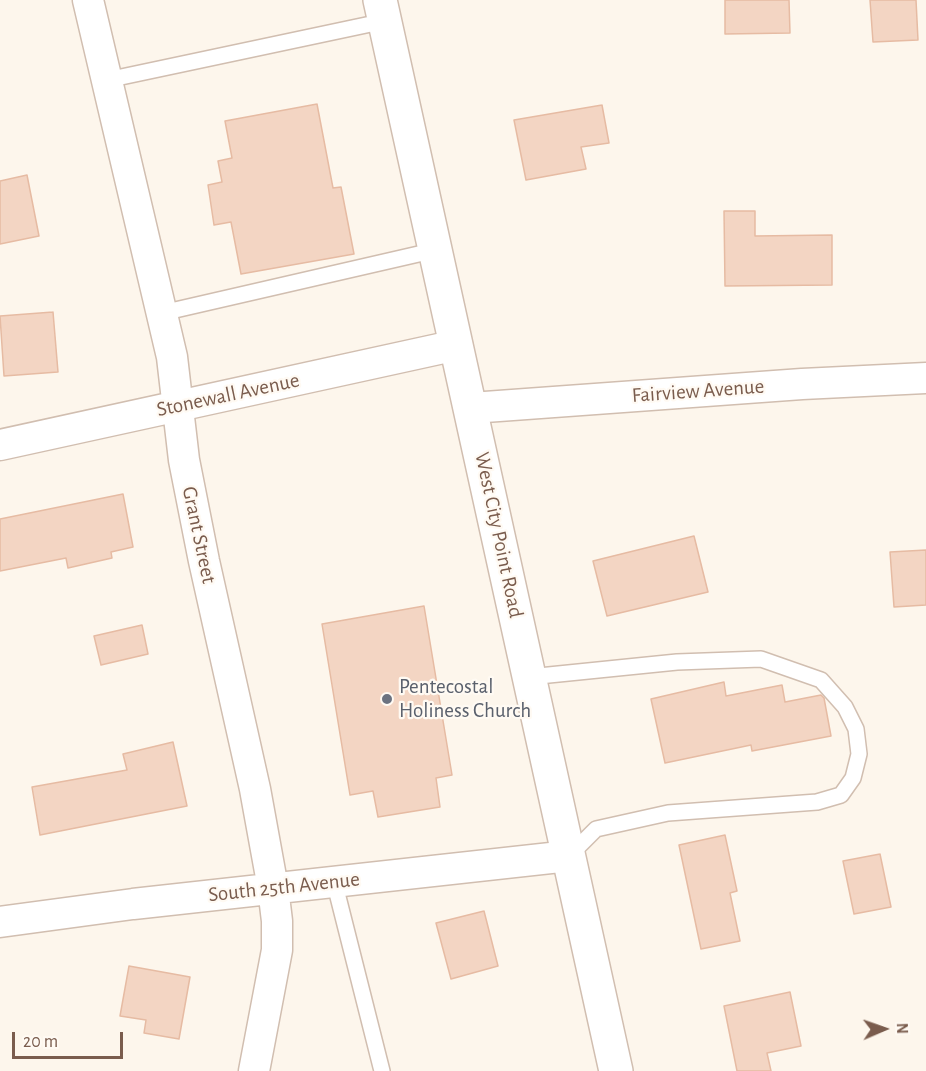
<!DOCTYPE html>
<style>
body{margin:0}
#map{position:relative;width:926px;height:1071px;overflow:hidden;background:#fdf6ec;font-family:"Alegreya Sans",sans-serif}
canvas{display:block}
.north{position:absolute;left:854px;top:999px;width:60px;height:60px;-webkit-text-stroke:4px #fffaf3;paint-order:stroke;rotate:88deg;font-size:16px;font-weight:700;line-height:24px;text-align:center;color:#7a5c4d}
.north::after{content:'';display:block;margin:auto;width:21px;height:27px;background:#7a5c4d;clip-path:polygon(50% 0,100% 100%,50% 72%,0 100%)}
.scale{position:absolute;left:12px;top:1032px;width:111px;height:27px;box-sizing:border-box;border:3px solid #7a5c4d;border-top:0;padding-left:8px;font-size:18px;line-height:21px;white-space:nowrap;color:#7a5c4d;-webkit-text-stroke:4px #fffaf3;paint-order:stroke}
</style>
<div id="map">
<canvas width="926" height="1071"></canvas>
<div class="north">N</div>
<div class="scale">20 m</div>
</div>
<script>
const g = document.querySelector('canvas').getContext('2d');
g.lineJoin = 'round';
function paint(path, color) {
  g.fillStyle = color;
  g.fill(path, 'evenodd');
}
function poly(rows) {
  const path = new Path2D();
  for (const r of rows) {
    path.moveTo(r[0], r[1]);
    for (let i = 2; i < r.length; i += 2) path.lineTo(r[i], r[i + 1]);
  }
  return path;
}
function trace(path, color, width, dash) {
  g.strokeStyle = color;
  g.lineWidth = width;
  g.lineCap = dash ? 'butt' : 'round';
  g.setLineDash(dash || []);
  g.stroke(path);
}
function drawText(font, color, halo, rows, align = 'center') {
  g.font = font + ' "Alegreya Sans",sans-serif';
  g.lineWidth = 4.5;
  g.setLineDash([]);
  g.textBaseline = 'middle';
  g.strokeStyle = halo;
  g.fillStyle = color;
  for (const [text, x, y, turn = 0] of rows) {
    g.save();
    g.translate(x, y);
    g.rotate((+turn || 0) * Math.PI / 180);
    g.textAlign = isNaN(turn) ? turn : align;
    if (halo) g.strokeText(text, 0, 0);
    g.fillText(text, 0, 0);
    g.restore();
  }
}
const building = poly([
 [725,0,789,0,790,33,725,34,725,0],
 [870,0,916,0,918,40,873,42,870,0],
 [317,104,333,188,341,187,354,254,241,274,231,222,214,225,208,185,222,182,218,161,232,158,225,121,317,104],
 [602,105,609,143,581,147,586,169,526,180,514,120,602,105],
 [27,175,39,236,0,244,0,181,27,175],
 [724,211,755,211,755,236,832,235,832,285,725,286,724,211],
 [53,312,58,372,4,376,0,316,53,312],
 [123,494,133,547,111,552,112,558,68,568,66,558,0,571,0,519,123,494],
 [694,536,708,592,607,616,593,561,694,536],
 [926,550,926,605,894,607,890,552,926,550],
 [424,606,452,775,436,778,440,807,378,817,373,791,350,795,322,624,424,606],
 [142,625,148,654,101,665,94,636,142,625],
 [724,682,726,696,782,685,785,702,821,695,824,698,831,736,752,751,751,745,665,763,651,699,724,682],
 [173,742,187,806,40,835,32,787,127,770,123,754,173,742],
 [725,835,737,891,730,893,740,941,701,949,679,845,725,835],
 [880,854,891,907,854,914,843,861,880,854],
 [484,911,498,966,451,979,436,923,484,911],
 [129,966,190,977,179,1039,144,1033,146,1020,120,1016,129,966],
 [790,992,801,1046,767,1053,771,1071,737,1071,724,1006,790,992]
]);
paint(building, '#f3d5c3');
trace(building, '#e6bba3', 1.5);
const service = poly([
 [107,80,385,21],
 [162,313,436,250],
 [529,677,677,662,761,659,821,680,845,707,856,729,859,754,853,778,841,795,817,802,668,813,596,829,569,856],
 [334,881,382,1071]
]);
const minor = poly([
 [88,0,172,357,184,460,204,561,255,789,273,888,277,921,277,950,254,1071],
 [471,408,802,384,926,378],
 [0,445,457,345],
 [0,922,133,904,569,856]
]);
const tertiary = poly([
 [380,0,616,1071]
]);
trace(service, '#d1beb0', 18);
trace(minor, '#d1beb0', 33);
trace(tertiary, '#d1beb0', 36);
trace(service, '#fff', 15);
trace(minor, '#fff', 30);
trace(tertiary, '#fff', 33);
for (const [x, y, r, color] of [
 [387,699,6,"#6b7280"]
]) {
  const dot = new Path2D();
  dot.arc(x, y, r, 0, 2 * Math.PI);
  g.fillStyle = color;
  g.fill(dot);
  trace(dot, '#fffaf3', 2);
}
drawText('21px', '#7a5c4d', '#fffaf3', [
 ["Fairview Avenue",698,391,-4],
 ["Stonewall Avenue",228,395,-12],
 ["Grant Street",199,535,78],
 ["West City Point Road",499,535,78],
 ["South 25th Avenue",284,887,-6]
]);
drawText('21px', '#5b616d', '#fffaf3', [
 ["Pentecostal",399,687],
 ["Holiness Church",399,711]
], 'left');
</script>
